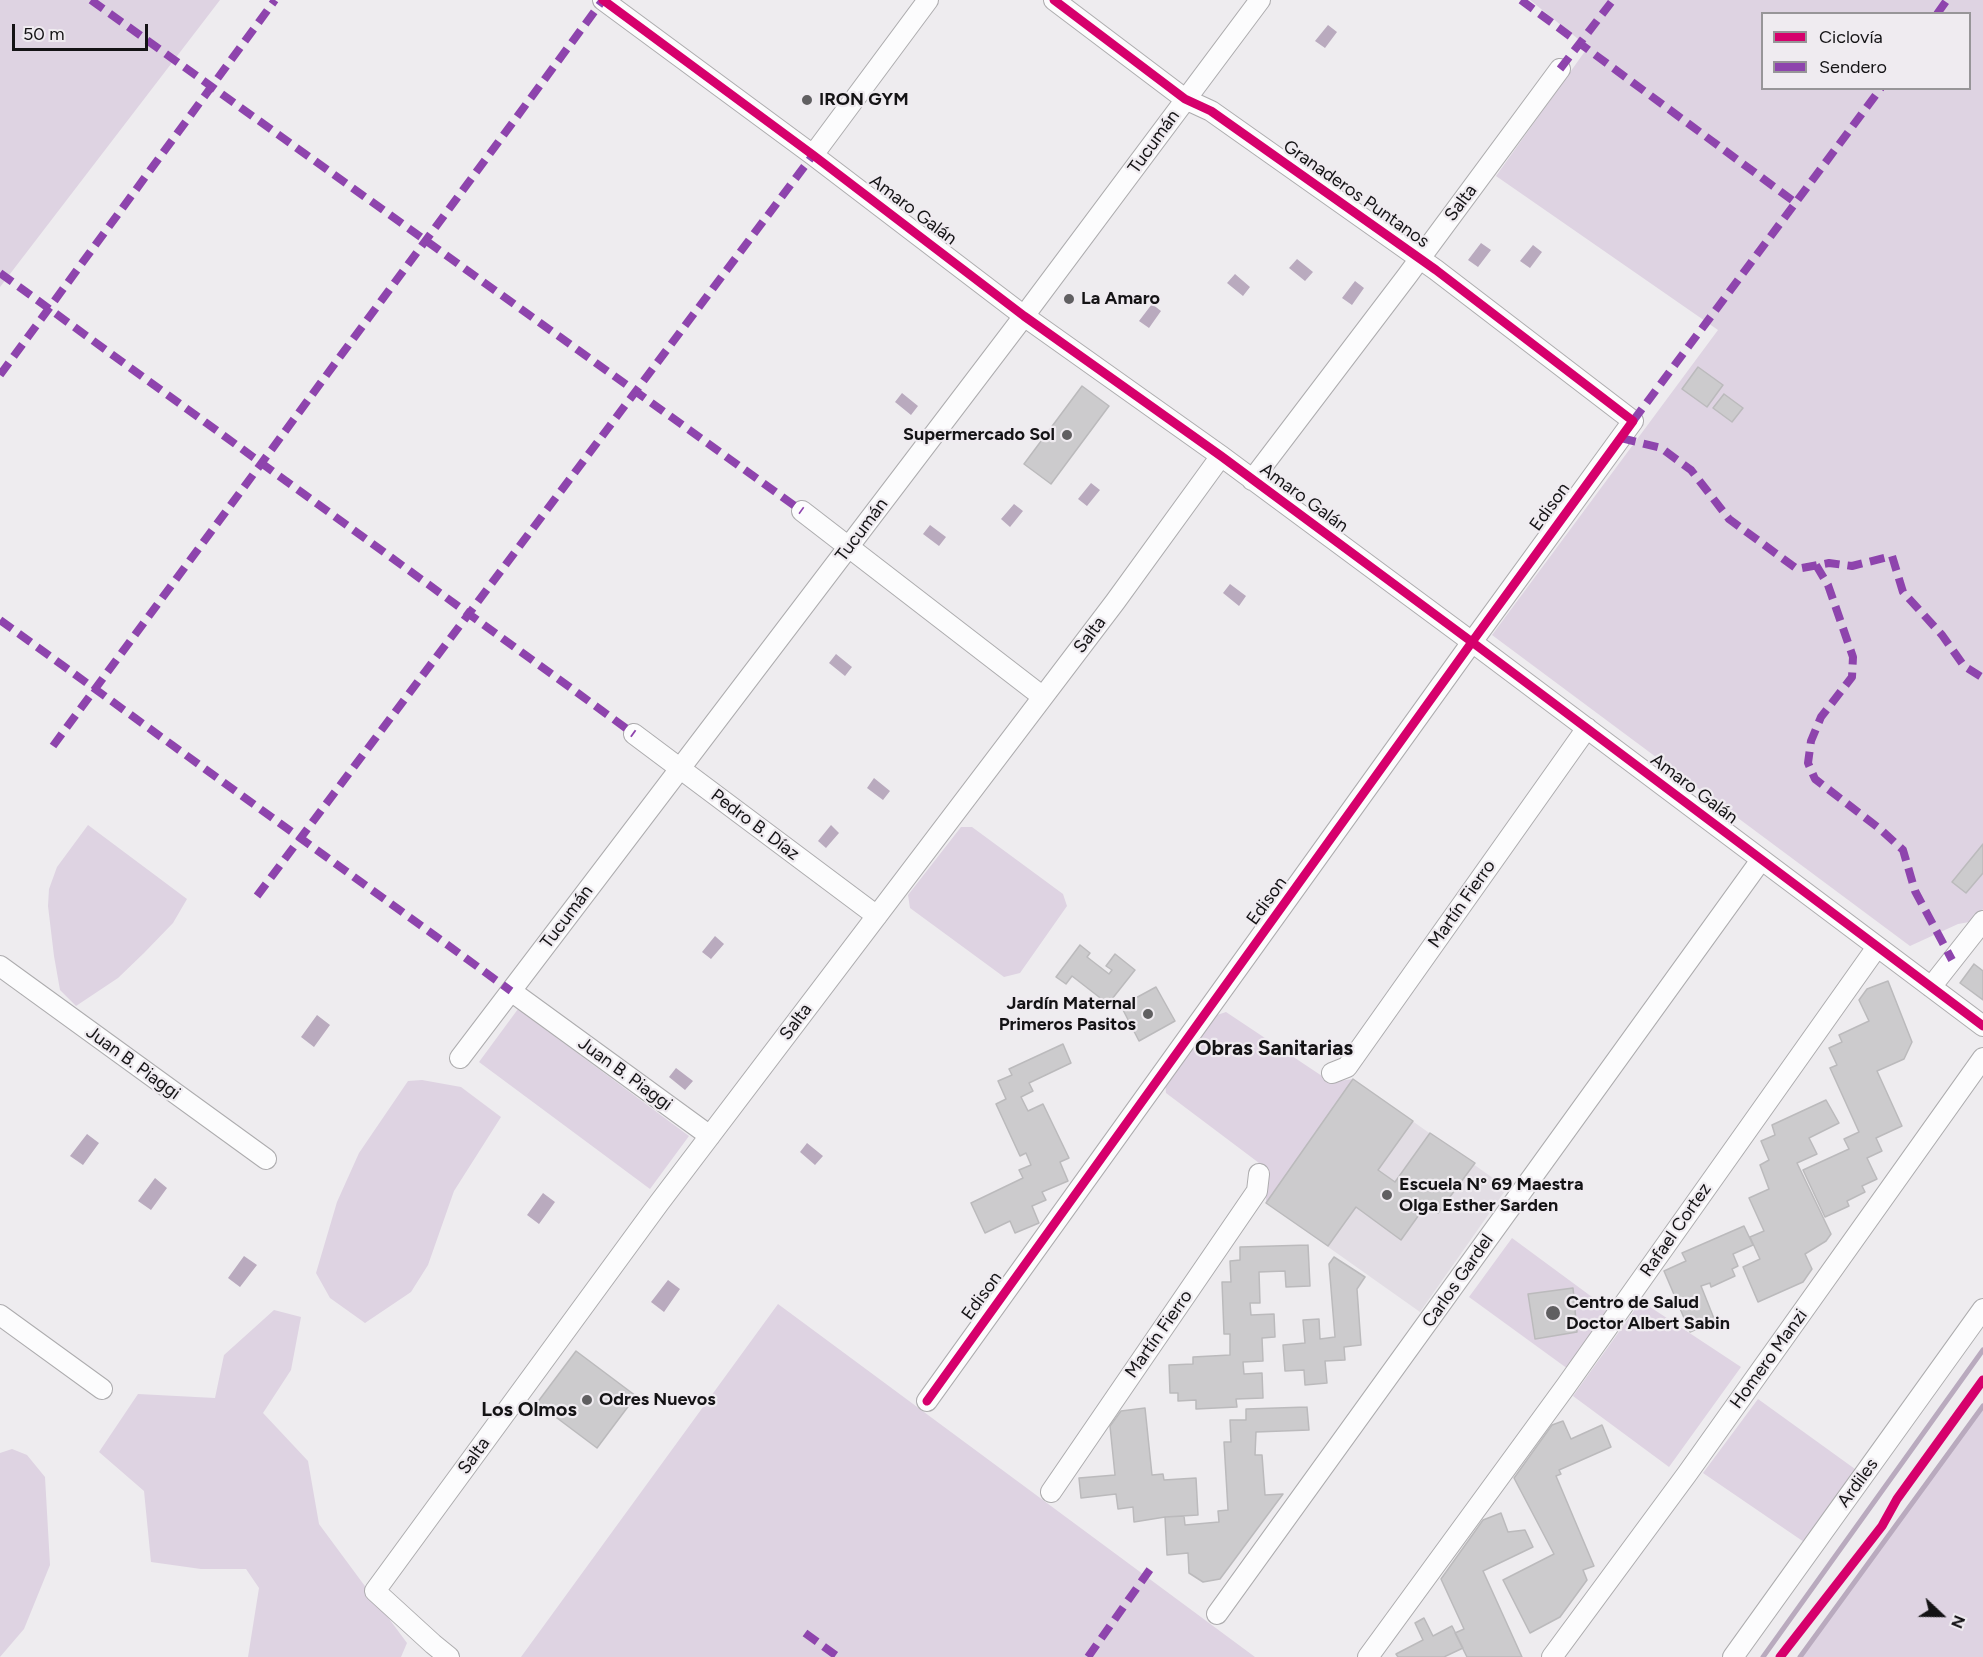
<!DOCTYPE html>
<meta charset="utf-8">
<style>
body{margin:0}
#map{position:relative;width:1983px;height:1657px;overflow:hidden;background:#eeecef;font-family:Figtree,sans-serif}
canvas{display:block}
.legend{position:absolute;left:1761px;top:12px;width:210px;height:78px;box-sizing:border-box;background:#efebf0;border:2px solid #979598;margin:0;padding:8px 10px;list-style:none;font-size:18px;color:#141315}
.legend li{display:flex;align-items:center;gap:12px;height:30px}
.legend b{width:30px;border:2px solid #979598}
.north{position:absolute;left:1911px;top:1585px;width:60px;height:60px;-webkit-text-stroke:4px #efebf0;paint-order:stroke;rotate:112deg;font-size:16px;font-weight:700;line-height:24px;text-align:center;color:#141315}
.north::after{content:'';display:block;margin:auto;width:21px;height:27px;background:#141315;clip-path:polygon(50% 0,100% 100%,50% 72%,0 100%)}
.scale{position:absolute;left:12px;top:24px;width:136px;height:27px;box-sizing:border-box;border:3px solid #141315;border-top:0;padding-left:8px;font-size:18px;line-height:21px;white-space:nowrap;color:#141315;-webkit-text-stroke:4px #efebf0;paint-order:stroke}
</style>
<div id="map">
<canvas width="1983" height="1657"></canvas>
<ul class="legend">
<li><b style="height:8px;background:#d6006c"></b>Ciclovía</li>
<li><b style="height:8px;background:#8e44ad"></b>Sendero</li>
</ul>
<div class="north">N</div>
<div class="scale">50 m</div>
</div>
<script>
const g = document.querySelector('canvas').getContext('2d');
g.lineJoin = 'round';
function paint(path, color) {
  g.fillStyle = color;
  g.fill(path, 'evenodd');
}
function poly(rows) {
  const path = new Path2D();
  for (const r of rows) {
    path.moveTo(r[0], r[1]);
    for (let i = 2; i < r.length; i += 2) path.lineTo(r[i], r[i + 1]);
  }
  return path;
}
function trace(path, color, width, dash) {
  g.strokeStyle = color;
  g.lineWidth = width;
  g.lineCap = dash ? 'butt' : 'round';
  g.setLineDash(dash || []);
  g.stroke(path);
}
function drawText(font, color, halo, rows, align = 'center') {
  g.font = font + ' Figtree,sans-serif';
  g.lineWidth = 4.5;
  g.setLineDash([]);
  g.textBaseline = 'middle';
  g.strokeStyle = halo;
  g.fillStyle = color;
  for (const [text, x, y, turn = 0] of rows) {
    g.save();
    g.translate(x, y);
    g.rotate((+turn || 0) * Math.PI / 180);
    g.textAlign = isNaN(turn) ? turn : align;
    if (halo) g.strokeText(text, 0, 0);
    g.fillText(text, 0, 0);
    g.restore();
  }
}
paint(poly([
 [1353,1079,1507,1188,1420,1312,1266,1203]
]), '#e2dde4');
paint(poly([
 [0,0,220,0,0,287],
 [1530,0,1983,0,1983,909,1975,921,1958,924,1910,946,1492,635,1718,330,1496,176,1588,47],
 [1762,14,1970,14,1970,88,1762,88],
 [88,825,187,899,173,923,144,953,118,978,76,1006,60,990,54,956,48,906,49,889,57,867],
 [961,827,972,827,1063,894,1067,906,1020,973,1004,977,910,908,908,895],
 [518,1009,689,1136,650,1189,479,1062],
 [1226,1012,1331,1082,1353,1079,1266,1203,1267,1169,1166,1093,1165,1083,1214,1016],
 [422,1080,461,1087,501,1117,454,1191,428,1265,411,1292,365,1323,330,1298,316,1273,337,1202,359,1153,408,1081],
 [1512,1238,1611,1311,1568,1369,1469,1297],
 [1641,1301,1741,1367,1669,1467,1573,1396],
 [778,1304,1255,1657,521,1657],
 [274,1310,301,1317,291,1370,263,1413,308,1461,319,1524,407,1643,401,1657,248,1657,259,1588,246,1569,201,1569,151,1562,144,1491,99,1452,138,1394,215,1398,224,1355],
 [1758,1399,1855,1469,1804,1542,1703,1473],
 [1983,1406,1983,1657,1800,1657],
 [12,1449,27,1455,45,1477,50,1565,24,1629,0,1657,0,1453]
]), '#ded3e2');
paint(poly([
 [1328,25,1337,32,1325,48,1315,41],
 [1481,243,1491,250,1478,267,1468,260],
 [1533,245,1542,252,1530,268,1520,261],
 [1297,259,1313,272,1305,281,1289,268],
 [1235,274,1250,287,1243,296,1227,283],
 [1355,281,1364,288,1352,305,1342,298],
 [1152,304,1161,311,1149,328,1139,321],
 [902,393,918,406,911,415,895,402],
 [1091,483,1100,490,1087,506,1078,499],
 [1014,504,1023,511,1010,527,1001,519],
 [930,525,946,537,939,546,923,534],
 [1230,584,1246,596,1239,606,1223,593],
 [836,654,852,667,845,676,829,663],
 [874,778,890,791,883,800,867,788],
 [831,825,839,833,826,848,818,841],
 [715,936,724,944,711,959,702,952],
 [317,1015,330,1025,314,1047,301,1037],
 [676,1068,693,1081,685,1090,669,1077],
 [87,1134,99,1143,83,1165,70,1156],
 [807,1143,823,1156,815,1165,800,1152],
 [155,1178,167,1188,151,1210,138,1201],
 [543,1193,555,1202,539,1224,527,1215],
 [244,1256,257,1265,240,1287,228,1278],
 [668,1280,680,1289,664,1312,651,1302]
]), '#b9aabe');
trace(poly([
 [1763,1657,1983,1350],
 [1800,1657,1983,1406]
]), '#b9aabe', 5);
const building = poly([
 [1698,367,1723,385,1707,407,1682,389,1698,367],
 [1082,386,1109,406,1051,484,1024,464,1082,386],
 [1724,394,1743,408,1732,422,1713,408,1724,394],
 [1983,844,1983,873,1966,893,1952,882,1983,844],
 [1080,945,1090,953,1087,957,1109,974,1112,970,1106,966,1115,954,1135,970,1108,1004,1072,976,1066,984,1056,977,1080,945],
 [1974,964,1983,971,1983,1000,1960,983,1974,964],
 [1888,981,1912,1042,1904,1059,1877,1071,1902,1126,1876,1138,1882,1151,1867,1158,1877,1179,1862,1186,1865,1192,1847,1201,1849,1206,1825,1217,1803,1170,1849,1149,1844,1139,1859,1132,1830,1068,1837,1065,1829,1048,1842,1042,1839,1035,1869,1021,1859,1000,1867,989,1888,981],
 [1156,987,1175,1021,1139,1041,1121,1006,1156,987],
 [1063,1044,1071,1063,1029,1083,1033,1091,1021,1097,1028,1111,1043,1104,1069,1158,1060,1162,1068,1181,1042,1192,1046,1200,1032,1206,1039,1223,1015,1233,1010,1221,985,1233,971,1203,1023,1178,1019,1170,1031,1165,1026,1153,1020,1156,996,1104,1006,1099,998,1081,1012,1075,1009,1069,1063,1044],
 [1353,1079,1413,1121,1378,1170,1395,1182,1430,1133,1475,1163,1438,1213,1426,1205,1401,1240,1356,1207,1328,1246,1266,1203,1353,1079],
 [1826,1100,1839,1123,1809,1138,1817,1154,1797,1163,1831,1234,1826,1241,1805,1254,1812,1269,1803,1282,1758,1302,1743,1267,1760,1259,1750,1237,1764,1231,1749,1198,1769,1189,1760,1165,1769,1160,1761,1141,1775,1135,1772,1125,1826,1100],
 [1744,1226,1753,1245,1733,1254,1738,1266,1732,1269,1735,1276,1711,1287,1710,1283,1701,1286,1715,1321,1690,1332,1664,1271,1686,1261,1682,1253,1744,1226],
 [1308,1245,1310,1286,1286,1287,1285,1271,1259,1272,1260,1303,1250,1303,1251,1315,1274,1314,1275,1337,1262,1338,1263,1361,1243,1362,1244,1374,1262,1373,1263,1398,1236,1399,1237,1407,1196,1409,1196,1400,1178,1401,1178,1393,1170,1393,1169,1365,1193,1364,1193,1357,1230,1355,1230,1334,1224,1334,1222,1282,1231,1282,1230,1261,1240,1260,1240,1247,1308,1245],
 [1334,1257,1365,1277,1357,1289,1361,1345,1344,1347,1345,1360,1325,1361,1327,1383,1305,1385,1304,1370,1285,1371,1283,1345,1305,1343,1303,1320,1319,1319,1320,1339,1335,1337,1329,1264,1334,1257],
 [1573,1288,1577,1332,1535,1339,1528,1294,1573,1288],
 [576,1351,636,1396,597,1448,537,1403,576,1351],
 [1307,1407,1309,1430,1256,1432,1255,1455,1262,1455,1265,1495,1283,1494,1220,1579,1203,1582,1189,1573,1188,1553,1167,1555,1165,1517,1184,1516,1185,1525,1219,1522,1218,1511,1228,1510,1224,1442,1231,1442,1230,1420,1246,1420,1246,1409,1307,1407],
 [1145,1408,1152,1475,1163,1474,1164,1480,1196,1478,1198,1515,1165,1517,1134,1522,1133,1507,1118,1509,1116,1494,1081,1498,1079,1478,1115,1475,1110,1426,1121,1411,1145,1408],
 [1563,1421,1571,1439,1602,1425,1611,1447,1559,1470,1561,1474,1556,1476,1594,1566,1583,1570,1587,1580,1560,1617,1530,1633,1503,1580,1554,1554,1514,1478,1552,1425,1563,1421],
 [1501,1513,1508,1532,1525,1530,1533,1547,1483,1571,1522,1657,1467,1657,1455,1633,1464,1629,1441,1579,1483,1520,1501,1513],
 [1424,1618,1433,1636,1452,1626,1463,1648,1444,1657,1398,1657,1396,1654,1423,1640,1415,1623,1424,1618]
]);
paint(building, '#cccbcd');
trace(building, '#bbbabc', 1.5);
const minor = poly([
 [603,0,813,155,1024,316,1221,456,1472,642,1983,1026],
 [813,155,928,0],
 [1252,480,1407,276,1560,69],
 [802,511,1043,697],
 [634,734,877,916],
 [0,966,266,1159],
 [1931,987,1983,921],
 [511,991,710,1136],
 [460,1058,1024,316,1260,0],
 [1332,1073,1347,1067,1587,728],
 [0,1315,102,1389],
 [927,1401,1472,642,1633,421,1436,270,1211,111,1185,99,1054,0],
 [1051,1492,1257,1191,1259,1174],
 [1217,1614,1761,860],
 [449,1657,433,1644,375,1591,659,1203,1115,602,1221,456],
 [1368,1657,1566,1386,1877,947],
 [1552,1657,1687,1474,1983,1058],
 [1733,1657,1983,1309]
]);
trace(minor, '#adacae', 22);
trace(minor, '#fcfcfd', 20);
trace(poly([
 [91,0,802,511],
 [1521,0,1796,203],
 [1937,14,1947,0],
 [1560,69,1613,0],
 [0,273,634,734],
 [0,375,275,0],
 [1633,421,1881,88],
 [1621,438,1661,448,1691,470,1729,519,1797,569,1829,563,1852,566,1892,556,1903,592,1942,635,1964,666,1983,678],
 [1816,565,1828,585,1853,657,1852,677,1821,717,1811,741,1808,763,1815,779,1880,829,1903,850,1915,891,1952,960],
 [0,620,511,991],
 [53,746,603,0],
 [257,896,813,155],
 [805,1633,838,1657],
 [1088,1657,1151,1568]
]), '#8e44ad', 8, [15, 8]);
trace(poly([
 [603,0,813,155,1024,316,1221,456,1472,642,1983,1026],
 [927,1401,1472,642,1633,421,1436,270,1211,111,1185,99,1054,0],
 [1780,1657,1882,1526,1897,1499,1983,1380]
]), '#d6006c', 9);
for (const [x, y, r, color] of [
 [807,100,6,"#605f61"],
 [1069,299,6,"#605f61"],
 [1067,435,6,"#605f61"],
 [1148,1014,6,"#605f61"],
 [1387,1195,6,"#605f61"],
 [1553,1313,8,"#605f61"],
 [587,1400,6,"#605f61"]
]) {
  const dot = new Path2D();
  dot.arc(x, y, r, 0, 2 * Math.PI);
  g.fillStyle = color;
  g.fill(dot);
  trace(dot, '#efebf0', 2);
}
drawText('bold 18px', '#141315', '#efebf0', [
 ["IRON GYM",819,100],
 ["La Amaro",1081,299],
 ["Supermercado Sol",1055,435,"right"],
 ["Jardín Maternal",1136,1004,"right"],
 ["Primeros Pasitos",1136,1025,"right"],
 ["Escuela N° 69 Maestra",1399,1185],
 ["Olga Esther Sarden",1399,1206],
 ["Centro de Salud",1566,1303],
 ["Doctor Albert Sabin",1566,1324],
 ["Odres Nuevos",599,1400]
], 'left');
drawText('18px', '#141315', '#efebf0', [
 ["Tucumán",1154,142,-54],
 ["Granaderos Puntanos",1356,194,35],
 ["Salta",1461,203,-53],
 ["Amaro Galán",913,210,37],
 ["Amaro Galán",1304,498,36],
 ["Edison",1550,507,-54],
 ["Tucumán",862,530,-53],
 ["Salta",1090,635,-53],
 ["Amaro Galán",1694,789,37],
 ["Pedro B. Díaz",755,825,37],
 ["Edison",1267,901,-54],
 ["Martín Fierro",1462,904,-55],
 ["Tucumán",567,917,-53],
 ["Salta",796,1022,-53],
 ["Juan B. Piaggi",133,1063,36],
 ["Juan B. Piaggi",625,1074,36],
 ["Rafael Cortez",1676,1230,-55],
 ["Carlos Gardel",1458,1281,-55],
 ["Edison",982,1296,-54],
 ["Martín Fierro",1159,1334,-55],
 ["Homero Manzi",1769,1359,-54],
 ["Salta",474,1456,-54],
 ["Ardiles",1858,1483,-54]
]);
drawText('bold 20px', '#141315', '#efebf0', [
 ["Los Olmos",529,1410]
]);
drawText('bold 21px', '#141315', '#efebf0', [
 ["Obras Sanitarias",1274,1049]
]);
</script>
